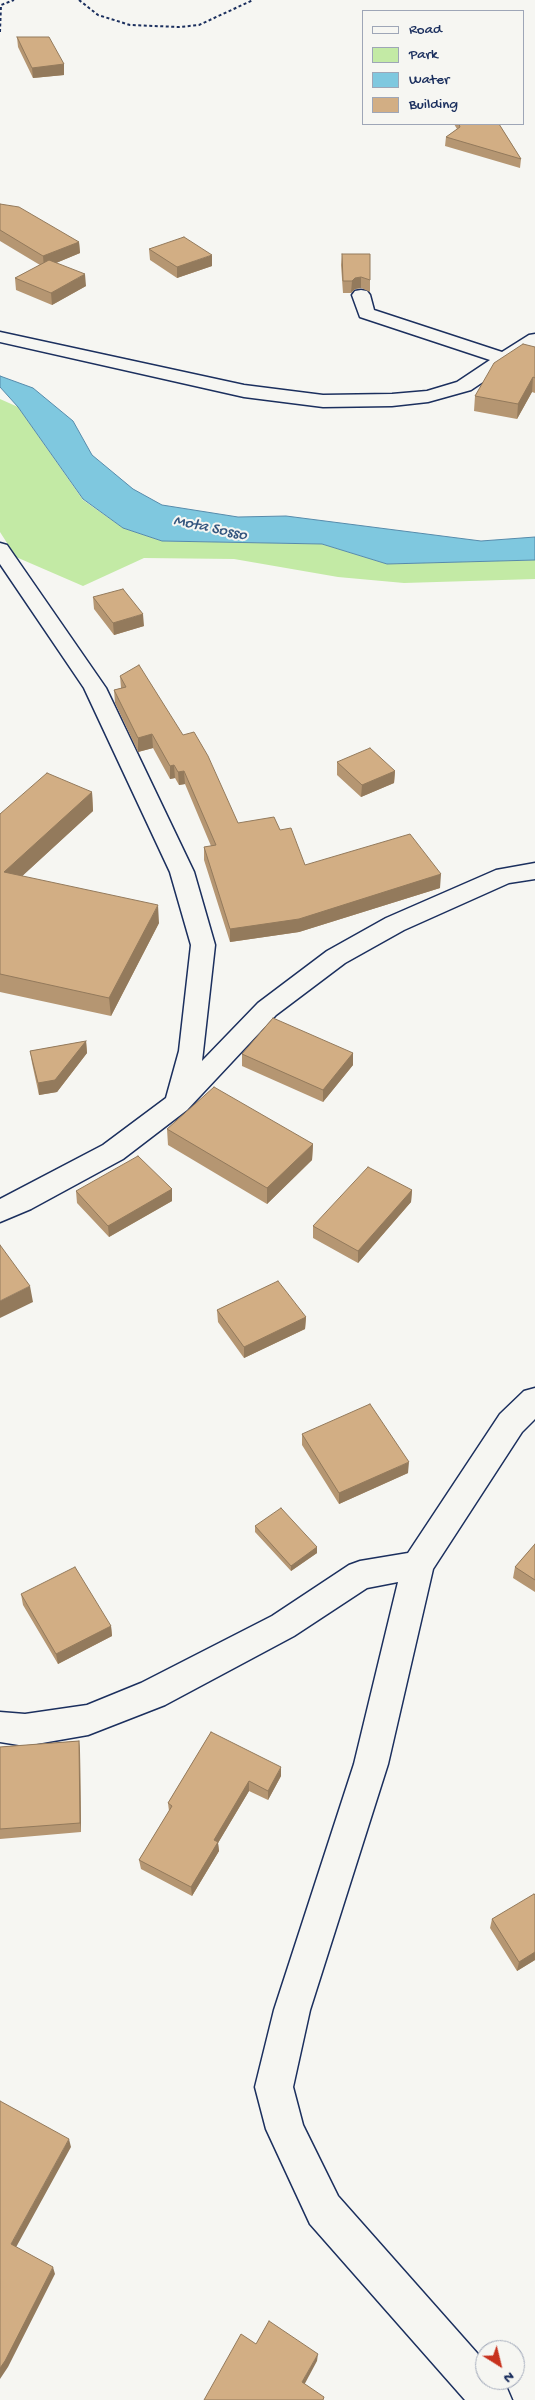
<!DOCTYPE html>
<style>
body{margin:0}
#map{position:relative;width:535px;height:2400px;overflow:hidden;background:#f6f6f2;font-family:"Gochi Hand",sans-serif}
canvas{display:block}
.legend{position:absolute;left:362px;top:10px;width:162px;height:115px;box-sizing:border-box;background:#f6f6f2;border:1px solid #9ea6b7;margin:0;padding:6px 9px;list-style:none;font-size:15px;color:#1b2f5e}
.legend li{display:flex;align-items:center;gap:10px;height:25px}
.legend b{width:25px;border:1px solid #9ea6b7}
.north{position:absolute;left:475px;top:2340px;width:50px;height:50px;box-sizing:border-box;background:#f6f6f2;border:1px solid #9ea6b7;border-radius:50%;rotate:144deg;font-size:14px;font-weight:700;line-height:20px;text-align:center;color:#1b2f5e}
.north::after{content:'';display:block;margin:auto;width:18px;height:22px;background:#c8321e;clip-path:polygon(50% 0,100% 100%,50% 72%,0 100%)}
</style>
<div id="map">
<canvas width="535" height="2400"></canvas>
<ul class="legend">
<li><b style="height:6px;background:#f6f6f2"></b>Road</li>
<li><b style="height:14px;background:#c3eaa5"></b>Park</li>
<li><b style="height:14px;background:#7fc8df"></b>Water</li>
<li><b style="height:14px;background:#d2ae84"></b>Building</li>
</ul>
<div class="north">N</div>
</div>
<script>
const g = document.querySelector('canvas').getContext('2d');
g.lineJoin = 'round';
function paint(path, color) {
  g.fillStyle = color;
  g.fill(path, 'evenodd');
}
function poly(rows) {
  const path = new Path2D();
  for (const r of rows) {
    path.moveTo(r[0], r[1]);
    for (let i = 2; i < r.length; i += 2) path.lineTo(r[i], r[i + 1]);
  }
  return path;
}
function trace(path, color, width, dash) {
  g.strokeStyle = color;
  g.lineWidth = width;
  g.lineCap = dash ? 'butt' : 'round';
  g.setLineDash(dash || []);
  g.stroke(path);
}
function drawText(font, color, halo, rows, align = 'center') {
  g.font = font + ' "Gochi Hand",sans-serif';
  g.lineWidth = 4;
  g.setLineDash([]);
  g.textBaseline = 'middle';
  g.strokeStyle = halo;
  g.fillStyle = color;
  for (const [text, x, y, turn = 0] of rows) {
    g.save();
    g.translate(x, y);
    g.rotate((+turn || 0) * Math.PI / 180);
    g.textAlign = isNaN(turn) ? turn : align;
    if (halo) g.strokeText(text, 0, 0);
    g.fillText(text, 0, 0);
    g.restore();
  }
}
paint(poly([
 [0,399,18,407,83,500,123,528,162,541,322,544,387,564,535,560,535,579,404,583,338,577,234,559,144,558,83,586,16,557,0,532]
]), '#c3eaa5');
const water = poly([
 [0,376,33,388,73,421,92,455,133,489,162,505,238,517,286,516,481,541,535,537,535,560,387,564,322,544,162,541,123,528,83,499,18,407,0,387,0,376]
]);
paint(water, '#7fc8df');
trace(water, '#578bab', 1);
const minor = poly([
 [361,290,367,291,370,295,374,310,502,352,529,335,535,334,535,347,471,390,428,402,392,406,323,407,244,397,0,342,0,332,244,385,323,395,392,394,427,391,457,382,490,360,360,317,352,295,355,291,361,290],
 [0,543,7,545,106,688,194,872,215,945,202,1061,258,1003,327,951,386,918,496,870,535,863,535,879,509,883,404,930,345,963,276,1015,187,1110,123,1159,31,1209,0,1222,0,1199,103,1145,166,1098,179,1051,191,945,170,872,84,688,0,564,0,543],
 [535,1388,535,1419,522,1432,433,1569,388,1764,310,2010,293,2087,303,2125,338,2196,485,2362,485,2380,501,2380,506,2386,512,2400,465,2400,310,2224,266,2129,255,2087,274,2010,354,1764,398,1582,367,1588,294,1636,165,1705,88,1735,25,1746,0,1742,0,1712,25,1714,87,1705,141,1683,272,1616,349,1565,360,1561,408,1553,500,1414,524,1391,535,1388]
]);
trace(minor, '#1b2f5e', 3);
trace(poly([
 [79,0,98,15,130,25,179,27,199,25,253,0],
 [0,32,1,5,14,0]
]), '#1b2f5e', 2, [3, 2.5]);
paint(minor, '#f6f6f2');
paint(poly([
 [17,37,64,64,64,75,33,78,18,47],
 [454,124,499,124,521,159,520,168,445,146,446,137,457,129],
 [0,204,79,242,80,253,56,263,86,286,52,305,16,290,15,278,40,265,0,241],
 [149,249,212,266,177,278,150,260],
 [342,254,370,280,370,292,361,288,355,289,351,293,343,293,341,265],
 [535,347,535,393,532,392,517,419,474,411,475,396],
 [93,597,144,626,114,635,94,609],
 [120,676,238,823,280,830,305,865,440,888,299,932,230,942,204,860,204,847,211,846,185,784,179,785,175,778,170,779,153,748,138,752,115,703,114,690,121,688],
 [337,762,395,771,394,783,361,797,337,775],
 [92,792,93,811,22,876,159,923,111,1016,0,992,0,814],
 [86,1041,87,1053,57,1092,39,1095,32,1063,30,1051],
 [353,1053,353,1065,323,1102,242,1066,242,1054],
 [167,1129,313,1144,312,1160,267,1204,168,1145],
 [172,1189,172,1201,109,1237,77,1203,76,1191],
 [412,1190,411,1202,358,1263,313,1238,313,1226],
 [217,1310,306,1317,305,1329,244,1358,218,1322],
 [302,1434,408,1473,339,1504,302,1445],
 [255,1526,317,1547,317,1553,291,1571,255,1532],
 [535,1544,535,1592,513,1578,515,1567],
 [21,1594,111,1626,112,1636,58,1664,23,1605],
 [211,1732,281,1776,268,1800,249,1791,218,1843,219,1851,192,1896,141,1869,139,1860,169,1811,168,1803],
 [79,1741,80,1751,81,1832,0,1839,0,1747],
 [535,1895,535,1960,517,1971,490,1928,492,1919]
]), '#b59672');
paint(poly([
 [64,64,64,75,33,78,32,68],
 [79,242,80,253,44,268,43,256],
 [212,255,212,266,177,278,177,267],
 [85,274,86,286,52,305,51,293],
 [361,277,361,288,355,289,351,293,352,281,355,278],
 [533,377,532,392,517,419,518,404],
 [143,614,144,626,114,635,113,623],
 [152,734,153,748,138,752,138,738],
 [174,765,175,778,170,779,170,766],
 [184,771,185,784,179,785,178,772],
 [395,771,394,783,361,797,362,785],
 [92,792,93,811,6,891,4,872],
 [441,874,440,888,299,932,230,942,230,929],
 [158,905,159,923,111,1016,109,998],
 [86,1041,87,1053,57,1092,39,1095,38,1083],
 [353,1053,353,1065,323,1102,323,1090],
 [313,1144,312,1160,267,1204,267,1188],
 [172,1189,172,1201,109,1237,108,1226],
 [412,1190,411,1202,358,1263,358,1251],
 [30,1286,33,1302,0,1318,0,1301],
 [306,1317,305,1329,244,1358,244,1347],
 [409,1462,408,1473,339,1504,339,1493],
 [317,1547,317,1553,291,1571,291,1566],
 [111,1626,112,1636,58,1664,56,1654],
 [79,1741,80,1751,81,1832,80,1823],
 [281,1767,281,1776,268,1800,268,1791],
 [249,1781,249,1791,218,1843,219,1851,192,1896,191,1887,214,1840],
 [535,1952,535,1960,517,1971,519,1962],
 [69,2139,71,2147,14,2251,11,2244],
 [53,2267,55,2274,8,2367,0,2379,0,2368],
 [318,2354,317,2361,302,2389,302,2382]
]), '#937a5c');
const building = poly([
 [17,37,49,37,64,64,32,68,17,37],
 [459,124,499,124,521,159,446,137,460,127,459,124],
 [0,204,19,207,79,242,43,256,0,230,0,204],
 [184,237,212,255,177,267,149,249,184,237],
 [342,254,370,254,370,280,361,277,355,278,352,281,343,281,342,254],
 [49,260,85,274,51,293,15,278,49,260],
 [523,344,535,347,535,378,533,377,518,404,475,396,494,363,523,344],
 [123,589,143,614,113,623,93,597,123,589],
 [139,665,183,735,194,732,208,756,238,823,274,817,280,830,291,828,305,865,410,834,441,874,299,919,230,929,204,847,216,845,184,771,178,772,174,765,170,766,152,734,138,738,114,690,126,687,120,676,139,665],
 [370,748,395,771,362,785,337,762,370,748],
 [47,773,92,792,4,872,158,905,109,998,0,974,0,814,47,773],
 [273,1018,353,1053,323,1090,242,1054,273,1018],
 [86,1041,55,1080,38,1083,30,1051,86,1041],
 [214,1087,313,1144,267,1188,167,1129,214,1087],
 [138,1156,172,1189,108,1226,76,1191,138,1156],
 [368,1167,412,1190,358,1251,313,1226,368,1167],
 [0,1245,30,1286,0,1301,0,1245],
 [278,1281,306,1317,244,1347,217,1310,278,1281],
 [370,1404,409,1462,339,1493,302,1434,370,1404],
 [281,1508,317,1547,291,1566,255,1526,281,1508],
 [535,1544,535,1580,515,1567,535,1544],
 [75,1567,111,1626,56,1654,21,1594,75,1567],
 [211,1732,281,1767,268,1791,249,1781,214,1840,218,1842,191,1887,139,1860,172,1806,168,1803,211,1732],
 [79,1741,80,1823,0,1829,0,1747,79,1741],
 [534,1894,535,1895,535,1952,519,1962,492,1919,534,1894],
 [0,2101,69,2139,11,2244,53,2267,5,2361,0,2368,0,2101],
 [269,2321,318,2354,302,2382,324,2397,323,2400,204,2400,241,2334,256,2344,269,2321]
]);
paint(building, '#d2ae84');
trace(building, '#937a5c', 1);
drawText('italic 16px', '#34557e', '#f6f6f2', [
 ["Mota Sosso",210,529,12]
]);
</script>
